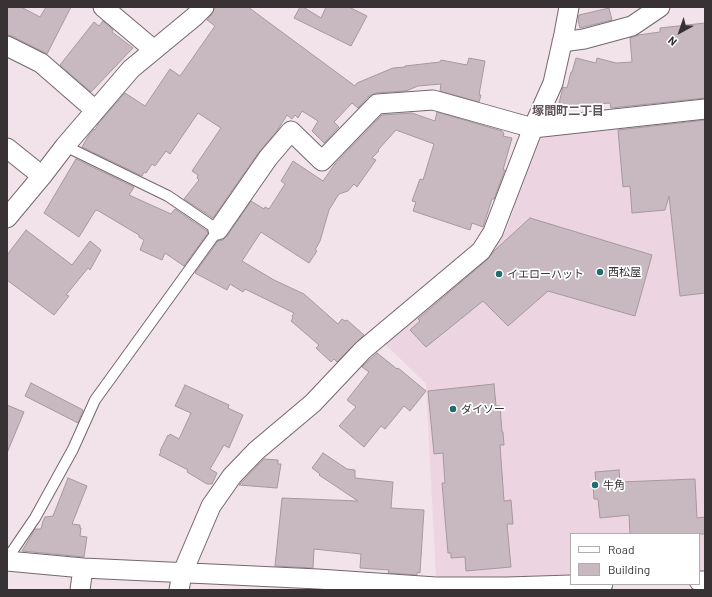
<!DOCTYPE html>
<meta charset="utf-8">
<style>
body{margin:0}
#map{position:relative;width:712px;height:597px;overflow:hidden;background:#f2e3ea;font-family:Barlow,sans-serif}
canvas{display:block}
.frame{position:absolute;inset:0;border:8px solid #383235;pointer-events:none}
.legend{position:absolute;left:570px;top:533px;width:130px;height:52px;box-sizing:border-box;background:#fff;border:1px solid #afadae;margin:0;padding:5px 7px;list-style:none;font-size:12px;color:#383235}
.legend li{display:flex;align-items:center;gap:8px;height:20px}
.legend b{width:20px;border:1px solid #afadae}
.north{position:absolute;left:660px;top:12px;width:40px;height:40px;-webkit-text-stroke:3px #fff;paint-order:stroke;rotate:220deg;font-size:11px;font-weight:700;line-height:16px;text-align:center;color:#383235}
.north::after{content:'';display:block;margin:auto;width:14px;height:18px;background:#383235;clip-path:polygon(50% 0,100% 100%,50% 72%,0 100%)}
</style>
<div id="map">
<canvas width="712" height="597"></canvas>
<div class="frame"></div>
<ul class="legend">
<li><b style="height:5px;background:#fff"></b>Road</li>
<li><b style="height:11px;background:#c8b9c0"></b>Building</li>
</ul>
<div class="north">N</div>
</div>
<script>
const g = document.querySelector('canvas').getContext('2d');
g.lineJoin = 'round';
function paint(path, color) {
  g.fillStyle = color;
  g.fill(path, 'evenodd');
}
function poly(rows) {
  const path = new Path2D();
  for (const r of rows) {
    path.moveTo(r[0], r[1]);
    for (let i = 2; i < r.length; i += 2) path.lineTo(r[i], r[i + 1]);
  }
  return path;
}
function trace(path, color, width, dash) {
  g.strokeStyle = color;
  g.lineWidth = width;
  g.lineCap = dash ? 'butt' : 'round';
  g.setLineDash(dash || []);
  g.stroke(path);
}
function drawText(font, color, halo, rows, align = 'center') {
  g.font = font + ' Barlow,"Noto Sans JP",sans-serif';
  g.lineWidth = 3.5;
  g.setLineDash([]);
  g.textBaseline = 'middle';
  g.strokeStyle = halo;
  g.fillStyle = color;
  for (const [text, x, y, turn = 0] of rows) {
    g.save();
    g.translate(x, y);
    g.rotate((+turn || 0) * Math.PI / 180);
    g.textAlign = isNaN(turn) ? turn : align;
    if (halo) g.strokeText(text, 0, 0);
    g.fillText(text, 0, 0);
    g.restore();
  }
}
paint(poly([
 [705,118,705,573,699,573,699,534,571,534,571,579,436,578,426,384,383,342,496,243,506,231,514,209,510,207,537,136]
]), '#ecd5e0');
const building = poly([
 [7,7,21,7,40,17,46,7,71,7,47,54,12,36,7,35,7,7],
 [215,7,248,7,355,86,357,83,393,68,405,67,405,66,440,62,441,60,467,65,469,58,485,61,479,95,481,95,479,102,440,91,441,84,418,86,406,91,376,93,369,96,358,108,352,103,334,122,339,127,324,143,312,131,318,121,302,111,298,118,295,115,292,119,287,115,277,131,259,152,213,218,184,199,199,180,197,178,198,175,192,171,221,128,198,113,170,154,166,151,155,166,152,164,146,173,144,172,142,176,82,147,89,135,94,129,95,130,98,124,125,93,145,106,170,69,180,76,215,26,207,20,212,14,215,7],
 [300,7,303,7,321,18,326,7,349,7,367,16,351,46,294,18,300,7],
 [609,8,612,20,580,28,578,20,579,15,609,8],
 [103,21,113,30,112,32,133,48,91,92,60,65,94,22,99,26,103,21],
 [705,23,705,98,611,108,610,103,586,105,585,109,559,103,563,87,567,88,571,72,572,72,576,58,596,63,597,58,616,63,632,62,630,38,638,35,660,32,660,28,705,23],
 [437,112,502,131,502,132,504,133,503,136,512,138,503,170,505,170,494,199,492,199,483,227,472,223,470,230,413,211,416,202,412,201,420,179,423,180,434,144,396,130,378,150,379,151,372,158,376,160,357,187,354,184,348,191,339,194,337,197,329,210,320,241,315,250,317,251,309,263,261,232,242,261,274,280,304,294,338,324,342,319,345,321,347,320,364,335,337,362,334,359,331,362,316,348,319,345,291,321,293,318,292,316,294,313,245,289,243,292,230,284,227,290,195,273,218,241,223,240,227,236,251,201,264,209,265,207,269,209,285,184,281,181,293,161,323,181,335,164,382,115,412,113,435,121,437,112],
 [705,120,705,293,680,296,669,196,665,210,632,213,630,186,623,187,618,130,705,120],
 [76,159,134,187,129,195,171,214,175,209,207,231,208,233,184,266,165,253,162,260,140,250,144,240,139,237,139,235,97,210,95,211,79,237,44,213,76,159],
 [530,218,652,255,635,316,548,291,508,326,483,301,426,347,410,330,420,321,418,319,488,259,495,250,530,218],
 [26,230,72,265,90,241,101,250,90,270,88,268,66,295,69,296,54,315,7,280,7,255,26,230],
 [377,353,397,369,398,368,426,391,410,411,404,406,385,429,381,426,364,447,339,426,356,407,347,400,369,372,362,367,377,353],
 [31,383,83,410,78,423,25,396,31,383],
 [494,384,496,406,500,406,502,432,503,432,504,445,500,445,504,501,511,500,513,524,507,524,511,567,466,571,465,557,451,558,451,553,448,553,442,483,445,483,443,453,434,454,428,391,494,384],
 [185,385,229,405,228,408,243,415,229,448,224,445,210,469,217,473,212,484,207,484,187,472,188,470,159,455,161,452,160,451,168,435,169,436,170,434,179,439,191,413,175,406,185,385],
 [7,405,24,412,7,453,7,405],
 [323,453,347,469,355,470,355,478,393,482,391,508,424,510,420,573,417,572,417,575,388,573,389,570,360,568,361,554,314,549,313,568,275,566,282,498,358,501,319,475,320,474,312,468,323,453],
 [264,459,278,460,278,464,281,464,277,488,239,485,264,459],
 [619,470,620,482,695,479,697,518,705,517,705,534,630,534,629,515,600,518,598,499,594,499,593,483,596,483,595,472,619,470],
 [68,478,87,486,72,524,80,525,80,528,81,528,80,536,87,537,84,557,22,551,35,529,41,529,43,521,45,517,53,516,68,478]
]);
paint(building, '#c8b9c0');
trace(building, '#a6989e', 1);
const service = poly([
 [7,559,35,518,73,449,95,400,218,230,168,196,65,146]
]);
const minor = poly([
 [103,7,154,50],
 [562,42,584,39,632,26,660,7],
 [7,46,41,63,95,110],
 [7,148,42,176],
 [7,218,42,176,65,146,131,69,194,17,204,7],
 [218,230,268,158,291,131,322,161,377,104,433,100,533,128,705,109],
 [7,561,83,568,318,579,436,587,507,587,603,584],
 [699,581,705,581],
 [80,590,83,568],
 [179,590,182,574,211,506,232,476,256,451,313,403,363,350,481,251,493,232,533,128,553,83,564,34,569,7]
]);
trace(service, '#74676d', 12);
trace(minor, '#74676d', 21);
trace(service, '#fff', 10);
trace(minor, '#fff', 19);
for (const [x, y, r, color] of [
 [600,272,4,"#206d6f"],
 [499,274,4,"#206d6f"],
 [453,409,4,"#206d6f"],
 [595,485,4,"#206d6f"]
]) {
  const dot = new Path2D();
  dot.arc(x, y, r, 0, 2 * Math.PI);
  g.fillStyle = color;
  g.fill(dot);
  trace(dot, '#fff', 1.5);
}
drawText('11px', '#383235', '#fff', [
 ["西松屋",608,272],
 ["イエローハット",507,274],
 ["ダイソー",461,409],
 ["牛角",603,485]
], 'left');
drawText('bold 12px', '#605359', '#fff', [
 ["塚間町二丁目",568,111]
]);
</script>
